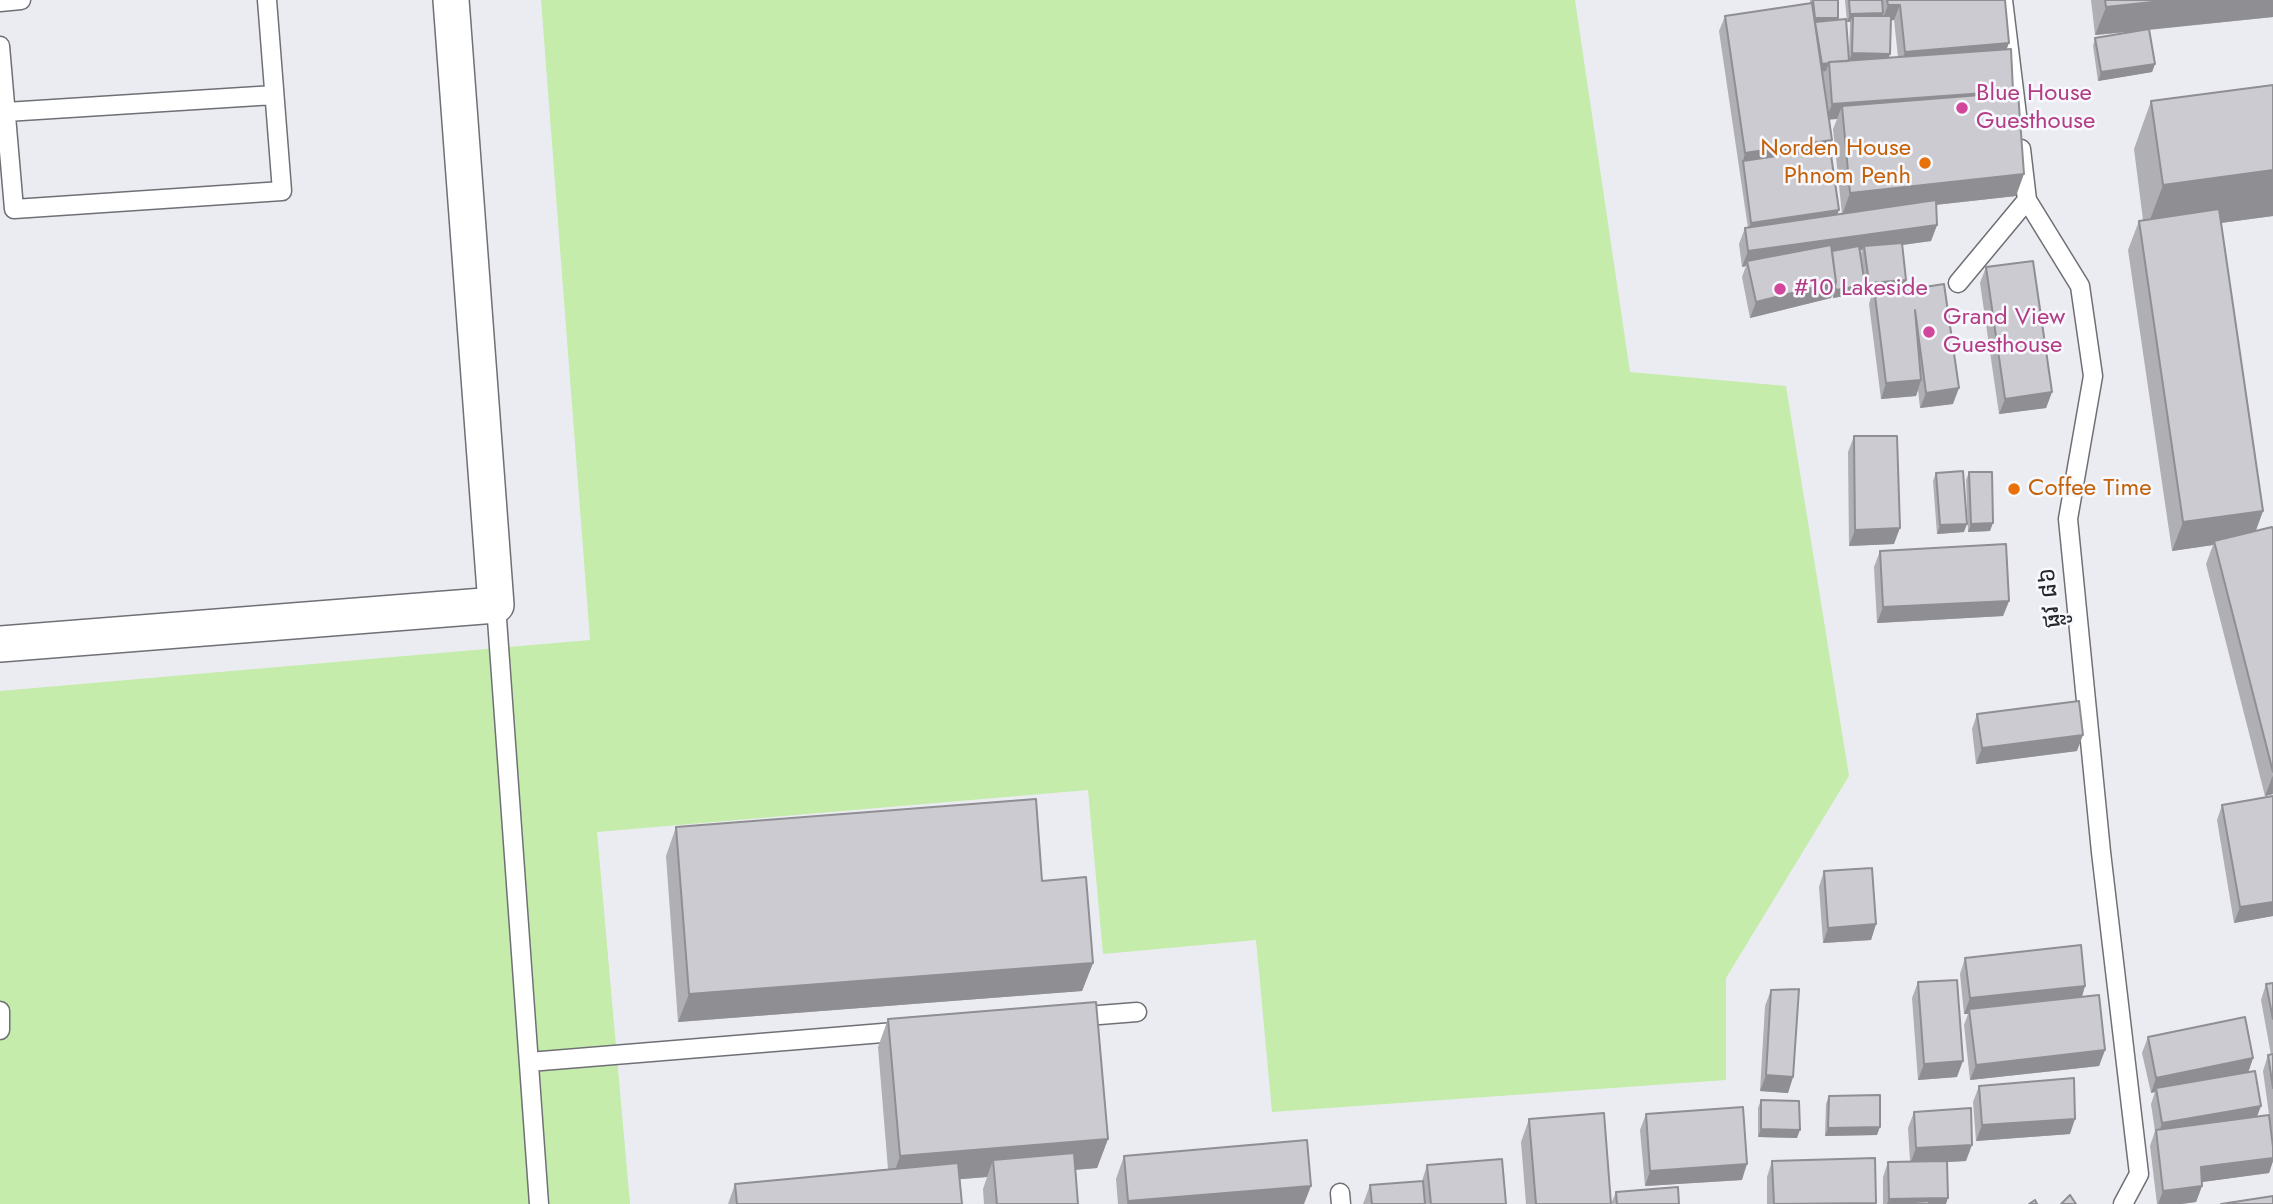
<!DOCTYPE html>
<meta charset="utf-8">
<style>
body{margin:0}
canvas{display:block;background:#eaecf2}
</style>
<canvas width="2273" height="1204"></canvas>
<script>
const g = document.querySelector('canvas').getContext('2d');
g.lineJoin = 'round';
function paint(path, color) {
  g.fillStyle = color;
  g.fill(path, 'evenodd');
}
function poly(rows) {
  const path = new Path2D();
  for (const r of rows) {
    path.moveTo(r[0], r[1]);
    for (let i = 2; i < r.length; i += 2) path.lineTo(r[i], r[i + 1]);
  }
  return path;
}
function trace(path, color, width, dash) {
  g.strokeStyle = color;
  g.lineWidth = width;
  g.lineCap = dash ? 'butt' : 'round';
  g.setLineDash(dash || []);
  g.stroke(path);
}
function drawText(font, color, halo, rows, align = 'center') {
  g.font = font + ' Jost,"Noto Sans Khmer",sans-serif';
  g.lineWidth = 5;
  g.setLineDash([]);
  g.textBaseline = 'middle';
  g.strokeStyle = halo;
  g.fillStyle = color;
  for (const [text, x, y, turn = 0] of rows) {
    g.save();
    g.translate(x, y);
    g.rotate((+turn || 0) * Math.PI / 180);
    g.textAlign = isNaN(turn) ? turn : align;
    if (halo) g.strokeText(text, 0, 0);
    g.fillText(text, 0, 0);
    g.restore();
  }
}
paint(poly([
 [541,0,1575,0,1630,372,1786,386,1849,776,1726,978,1726,1080,1272,1112,1256,940,1103,954,1088,790,597,832,630,1204,0,1204,0,691,590,640]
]), '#c5ecab');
const lane = poly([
 [2003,0,2017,115],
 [0,2,21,0],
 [0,46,14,209,282,191,267,0],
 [6,112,274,95],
 [2021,149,2027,200,2080,286,2093,376,2068,519,2101,852,2139,1174,2123,1204],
 [1958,283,2027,200],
 [496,605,539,1204],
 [0,1011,0,1030],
 [1074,1017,1137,1012],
 [529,1062,907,1031],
 [1340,1193,1341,1204]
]);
const street = poly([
 [0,644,496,605,451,0]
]);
trace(lane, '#6f7076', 21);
trace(street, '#6f7076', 38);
trace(lane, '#fff', 18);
trace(street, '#fff', 35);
paint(poly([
 [1810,0,1838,0,1838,20,1849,59,1850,22,1847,22,1845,0,2005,0,2006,49,2013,93,2016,196,1936,205,1937,225,1931,241,1902,245,1906,280,1905,284,1912,289,1953,404,1920,408,1918,390,1916,396,1881,399,1869,304,1873,290,1866,291,1861,254,1862,250,1860,250,1862,293,1833,298,1832,294,1831,298,1750,318,1742,277,1746,266,1742,267,1739,244,1745,228,1748,228,1719,31,1725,16,1810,3],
 [1894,20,1898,57,1889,58,1891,21],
 [1829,119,1837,119,1833,129,1842,214,1837,215,1830,148],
 [2091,0,2273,0,2273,17,2149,30,2155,64,2152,72,2098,81,2093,46,2095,38,2139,31,2095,35],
 [2151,101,2273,216,2221,223,2263,511,2256,531,2273,530,2273,794,2265,796,2206,564,2213,545,2172,551,2128,250,2139,221,2143,220,2134,149],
 [1986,267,2052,392,2046,408,1999,414,1980,283],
 [1854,436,1894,544,1849,546,1848,452],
 [1969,472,1990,531,1968,532,1966,480],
 [1936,473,1964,532,1937,534,1933,481],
 [1880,551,2009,601,2003,616,1877,623,1874,567],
 [1977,714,2077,751,1976,764,1972,729],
 [2273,796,2273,916,2234,923,2217,820,2222,805],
 [676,827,1042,881,1093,963,1082,991,678,1022,666,856],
 [1824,871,1876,924,1871,940,1823,943,1819,887],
 [1965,958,2085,986,2082,997,2105,1050,2099,1066,1970,1080,1964,1025,1968,1014,1964,1014,1960,974],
 [1918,982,1957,1077,1918,1080,1912,998],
 [2273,983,2273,1143,2263,1071,2268,1055,2271,1055,2261,1000,2266,984],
 [1771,990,1793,1077,1788,1093,1760,1091,1765,1006],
 [888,1019,1108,1139,1097,1168,1075,1170,1078,1204,984,1204,983,1189,987,1177,960,1179,962,1204,728,1204,735,1184,888,1169,878,1047],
 [2148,1037,2253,1058,2248,1073,2257,1117,2273,1147,2273,1161,2269,1173,2202,1182,2202,1186,2196,1202,2181,1204,2157,1204,2150,1146,2155,1131,2151,1104,2155,1092,2151,1093,2142,1053],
 [1979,1086,2070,1134,1976,1141,1973,1102],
 [1829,1096,1877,1135,1825,1136,1826,1104],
 [1761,1100,1797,1138,1758,1137,1758,1108],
 [1914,1112,1966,1161,1947,1162,1946,1204,1883,1204,1883,1177,1888,1162,1910,1161,1908,1128],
 [1646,1114,1742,1180,1645,1186,1640,1130],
 [1529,1119,1611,1204,1526,1204,1521,1142],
 [1124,1156,1304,1204,1118,1204,1116,1179],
 [1772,1161,1876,1204,1767,1204,1767,1177],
 [1427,1165,1506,1204,1363,1204,1370,1185,1422,1181],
 [1616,1192,1679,1204,1611,1204]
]), '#afafb4');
paint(poly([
 [2171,0,2273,0,2273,17,2095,35,2106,7],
 [1888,5,1900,5,1894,20,1882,21],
 [1883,13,1880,21,1853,16,1850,22,1847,22,1850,14],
 [1813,18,1838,18,1835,26,1816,26],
 [2009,43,2003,59,1899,68,1905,52],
 [1852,53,1890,54,1887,62,1849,61],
 [1829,63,1826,71,1819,72,1822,64],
 [2155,64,2152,72,2098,81,2101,72],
 [2013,91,2007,107,1842,106,1837,119,1826,120,1832,104],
 [1832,140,1827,156,1743,161,1745,153],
 [2273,170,2273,216,2145,233,2163,185],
 [2024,174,2016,196,1842,215,1850,193],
 [1839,210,1836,218,1748,231,1751,223],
 [1937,225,1931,241,1865,250,1864,246,1862,250,1831,255,1747,261,1746,266,1742,267,1748,251],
 [1906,280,1903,289,1874,288,1873,290,1866,291,1869,283],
 [1836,282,1831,298,1750,318,1756,302],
 [1865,285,1862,293,1833,298,1836,290],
 [1921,380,1916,396,1881,399,1886,383],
 [1959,388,1953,404,1920,408,1926,393],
 [2052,392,2046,408,1999,414,2005,399],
 [2263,511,2252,540,2214,541,2213,545,2172,551,2183,522],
 [1993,523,1990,531,1968,532,1971,524],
 [1967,524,1964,532,1937,534,1940,525],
 [1900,528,1894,544,1849,546,1855,530],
 [2009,601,2003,616,1877,623,1883,607],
 [2083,735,2077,751,1976,764,1982,748],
 [2273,775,2273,794,2265,796],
 [2273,902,2273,916,2234,923,2240,907],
 [1876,924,1871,940,1823,943,1828,928],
 [1093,963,1082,991,678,1022,689,994],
 [2085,986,2080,1002,1969,1009,1968,1014,1964,1014,1970,998],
 [2105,1050,2099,1066,1970,1080,1976,1065],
 [2253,1058,2248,1073,2156,1088,2155,1092,2151,1093,2156,1078],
 [1963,1061,1957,1077,1918,1080,1924,1064],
 [1766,1075,1793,1077,1788,1093,1760,1091],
 [2261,1106,2255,1122,2157,1139,2162,1123],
 [2075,1119,2070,1134,1976,1141,1982,1125],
 [1880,1127,1877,1135,1825,1136,1828,1128],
 [1761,1129,1800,1130,1797,1138,1758,1137],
 [1108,1139,1097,1168,994,1176,993,1160,987,1177,890,1185,900,1156],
 [1972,1145,1966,1161,1910,1164,1916,1148],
 [2273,1158,2273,1161,2269,1173,2195,1183,2201,1167],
 [1747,1164,1742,1180,1645,1186,1650,1171],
 [1311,1186,1304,1204,1127,1204,1128,1201],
 [2202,1186,2196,1202,2181,1204,2158,1204,2163,1191],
 [1948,1198,1946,1204,1887,1204,1889,1199]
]), '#8f8e92');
const building = poly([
 [1813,0,1838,0,1838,18,1815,18,1813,0],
 [1849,0,1882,0,1883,13,1850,14,1849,0],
 [1887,0,2005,0,2009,43,1905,52,1900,5,1888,5,1887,0],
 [2105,0,2171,0,2106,7,2105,0],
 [1812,3,1832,140,1745,153,1725,16,1812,3],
 [1853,16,1891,16,1890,54,1852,53,1853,16],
 [1846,19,1849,61,1829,62,1829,63,1822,64,1815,22,1846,19],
 [2149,29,2155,64,2101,72,2095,38,2149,29],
 [2011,49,2013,91,1832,104,1829,62,2011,49],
 [2273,85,2273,170,2163,185,2151,101,2273,85],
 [2018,92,2024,174,1850,193,1842,106,2018,92],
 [1830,148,1839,210,1751,223,1743,161,1830,148],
 [1936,200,1937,225,1748,251,1745,228,1936,200],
 [2219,209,2263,511,2183,522,2139,221,2219,209],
 [1902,243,1906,280,1869,283,1864,246,1902,243],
 [1831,245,1836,282,1756,302,1747,261,1831,245],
 [1859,246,1865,285,1836,290,1835,286,1836,282,1832,251,1859,246],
 [2033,261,2052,392,2005,399,1986,267,2033,261],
 [1911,283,1912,289,1944,284,1959,388,1926,393,1915,310,1921,380,1886,383,1874,288,1911,283],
 [1854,436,1897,436,1900,528,1855,530,1854,436],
 [1963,471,1967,524,1940,525,1936,473,1963,471],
 [1969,472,1992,472,1993,523,1971,524,1969,472],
 [2272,527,2273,530,2273,772,2214,541,2272,527],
 [2006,544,2009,601,1883,607,1880,551,2006,544],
 [2079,701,2083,735,1982,748,1977,714,2079,701],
 [2273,796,2273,902,2240,907,2222,805,2273,796],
 [1036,799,1042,881,1086,877,1093,963,689,994,676,827,1036,799],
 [1872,868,1876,924,1828,928,1824,871,1872,868],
 [2081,945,2085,986,1970,998,1965,958,2081,945],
 [1957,980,1963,1061,1924,1064,1918,982,1957,980],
 [2273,983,2273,1019,2266,984,2273,983],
 [1799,989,1793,1077,1766,1075,1771,990,1799,989],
 [2099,995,2105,1050,1976,1065,1969,1009,2099,995],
 [1096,1002,1108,1139,900,1156,888,1019,1096,1002],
 [2245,1017,2253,1058,2156,1078,2148,1037,2245,1017],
 [2273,1054,2273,1088,2268,1055,2273,1054],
 [2255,1071,2261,1106,2162,1123,2156,1088,2255,1071],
 [2074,1078,2075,1119,1982,1125,1979,1086,2074,1078],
 [1880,1095,1880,1127,1828,1128,1829,1096,1880,1095],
 [1761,1100,1799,1101,1800,1130,1761,1129,1761,1100],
 [1743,1107,1747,1164,1650,1171,1646,1114,1743,1107],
 [1971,1108,1972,1145,1916,1148,1914,1112,1971,1108],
 [1604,1113,1611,1204,1536,1204,1529,1119,1604,1113],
 [2269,1115,2273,1147,2273,1158,2201,1167,2202,1186,2163,1191,2156,1130,2269,1115],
 [1307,1140,1311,1186,1128,1201,1124,1156,1307,1140],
 [1074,1153,1078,1204,997,1204,993,1160,1074,1153],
 [1875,1158,1876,1203,1774,1204,1772,1161,1875,1158],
 [1502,1159,1506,1204,1431,1204,1427,1165,1502,1159],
 [1947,1161,1948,1198,1889,1199,1888,1162,1947,1161],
 [958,1163,962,1204,737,1204,735,1184,958,1163],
 [1423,1181,1425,1204,1372,1204,1370,1185,1423,1181],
 [1678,1187,1679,1204,1617,1204,1616,1192,1678,1187],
 [2070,1195,2076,1204,2061,1204,2070,1195],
 [2273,1196,2273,1204,2221,1204,2273,1196],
 [2035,1200,2037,1204,2029,1204,2035,1200],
 [1929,1201,1929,1204,1888,1204,1929,1201]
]);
paint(building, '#cccbd1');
trace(building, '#8f8e92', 2);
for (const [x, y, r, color] of [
 [1962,108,7,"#d1479c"],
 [1925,163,7,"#e8710a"],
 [1780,289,7,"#d1479c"],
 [1929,332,7,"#d1479c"],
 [2014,489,7,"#e8710a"]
]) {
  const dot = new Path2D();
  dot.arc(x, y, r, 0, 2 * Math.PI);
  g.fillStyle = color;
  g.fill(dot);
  trace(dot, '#f8f9fe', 2.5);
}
drawText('24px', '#b23c85', '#f8f9fe', [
 ["Blue House",1976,94],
 ["Guesthouse",1976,122],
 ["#10 Lakeside",1794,289],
 ["Grand View",1943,318],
 ["Guesthouse",1943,346]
], 'left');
drawText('24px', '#c56008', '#f8f9fe', [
 ["Norden House",1911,149],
 ["Phnom Penh",1911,177],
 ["Coffee Time",2028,489,"left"]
], 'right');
drawText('24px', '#27282a', '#f8f9fe', [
 ["ផ្លូវ ៨៦",2051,598,-96]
]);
</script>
